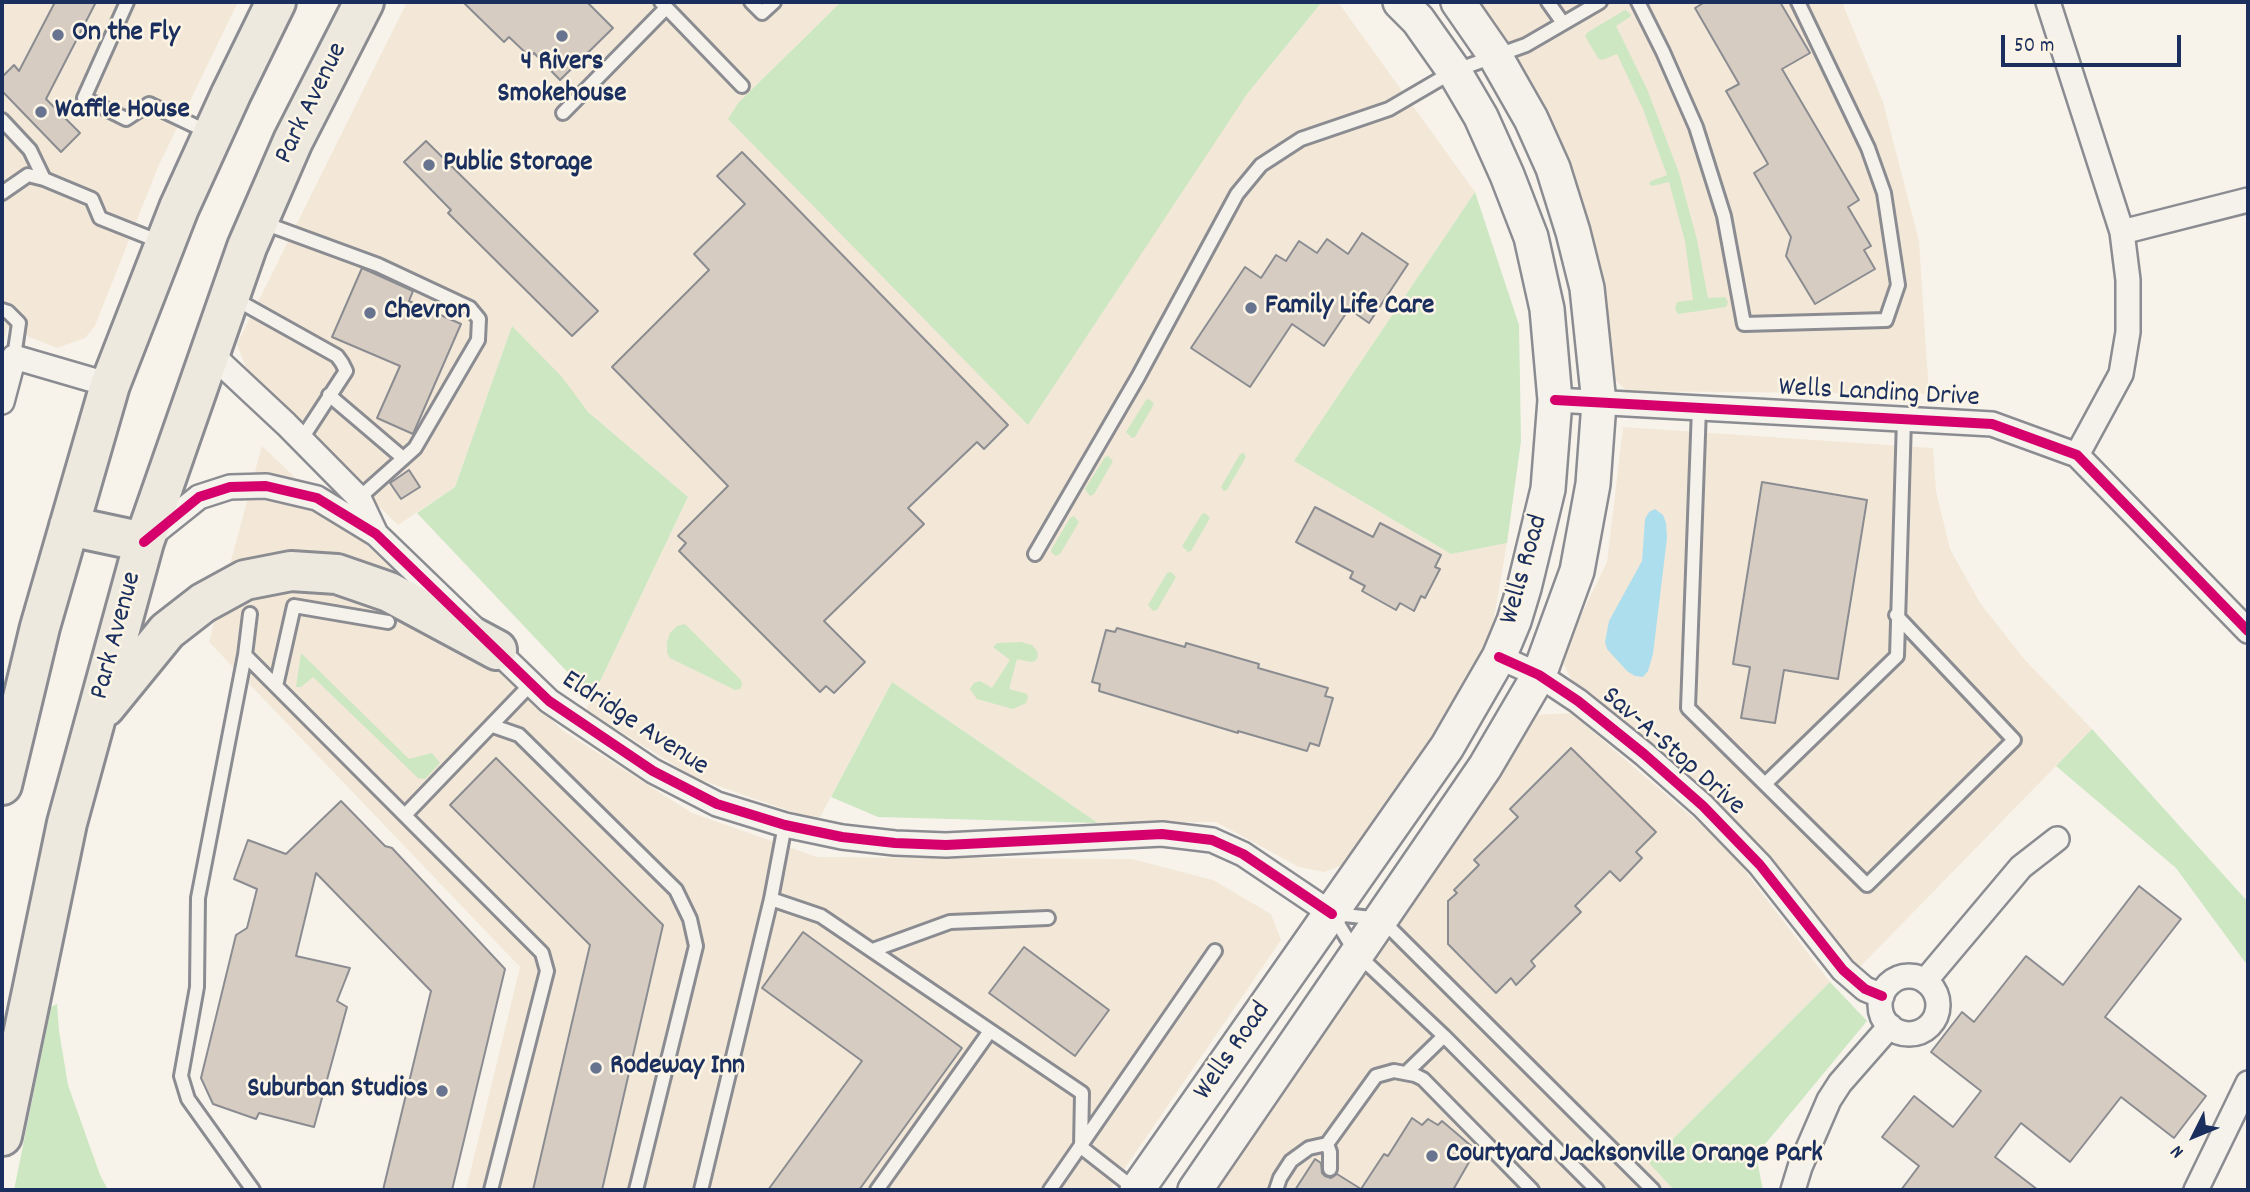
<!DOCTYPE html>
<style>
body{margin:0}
#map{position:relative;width:2250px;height:1192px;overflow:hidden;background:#f7f3ea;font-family:Dekko,sans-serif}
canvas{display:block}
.frame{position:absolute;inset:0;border:4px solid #1b2f5e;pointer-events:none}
.north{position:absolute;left:2159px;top:1101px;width:70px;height:70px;-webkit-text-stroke:5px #fcf5e5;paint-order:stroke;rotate:227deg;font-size:19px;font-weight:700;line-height:28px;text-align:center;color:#1b2f5e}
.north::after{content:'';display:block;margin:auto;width:24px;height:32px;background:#1b2f5e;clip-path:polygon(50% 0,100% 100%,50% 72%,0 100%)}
.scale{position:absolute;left:2001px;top:35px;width:180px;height:32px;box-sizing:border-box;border:4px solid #1b2f5e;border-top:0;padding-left:9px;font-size:21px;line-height:24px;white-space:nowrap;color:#1b2f5e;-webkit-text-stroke:5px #fcf5e5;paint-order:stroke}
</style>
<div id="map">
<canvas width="2250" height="1192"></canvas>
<div class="frame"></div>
<div class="north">N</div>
<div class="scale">50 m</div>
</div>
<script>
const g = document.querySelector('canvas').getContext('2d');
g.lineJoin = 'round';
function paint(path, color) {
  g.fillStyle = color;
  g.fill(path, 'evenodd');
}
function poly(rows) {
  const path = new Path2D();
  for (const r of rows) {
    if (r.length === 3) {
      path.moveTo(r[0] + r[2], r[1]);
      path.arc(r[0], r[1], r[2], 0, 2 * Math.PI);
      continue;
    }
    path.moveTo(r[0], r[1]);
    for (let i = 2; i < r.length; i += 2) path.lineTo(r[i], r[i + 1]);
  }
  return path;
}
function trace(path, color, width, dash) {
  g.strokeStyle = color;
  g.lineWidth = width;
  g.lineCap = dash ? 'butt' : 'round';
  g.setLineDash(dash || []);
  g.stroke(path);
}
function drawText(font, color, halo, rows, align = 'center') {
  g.font = font + ' Dekko,sans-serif';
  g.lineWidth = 5;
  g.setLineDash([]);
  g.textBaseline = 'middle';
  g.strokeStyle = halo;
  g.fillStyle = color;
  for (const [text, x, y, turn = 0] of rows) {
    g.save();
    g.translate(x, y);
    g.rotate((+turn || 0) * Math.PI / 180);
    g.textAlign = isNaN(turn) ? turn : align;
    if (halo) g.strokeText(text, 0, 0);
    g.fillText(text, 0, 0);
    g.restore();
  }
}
paint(poly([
 [2,2,238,2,158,167,95,326,85,338,57,348,7,328,2,348],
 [407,2,841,2,738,103,728,119,1247,94,1322,2,1338,2,1475,192,1294,461,1451,554,1507,543,1493,624,1456,711,1348,863,1324,872,1299,867,1216,822,1098,823,892,682,818,821,695,778,586,710,688,497,588,412,561,377,512,326,455,487,398,525,253,386,237,344],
 [1477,2,1842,2,1883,102,1919,241,1929,394,1627,391,1614,379,1599,291,1573,183,1493,20],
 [1623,427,1933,448,1936,491,1950,549,1980,603,2024,659,2092,729,1858,969,1757,846,1581,691,1572,681,1564,665,1565,648,1607,562],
 [262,446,562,730,692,813,817,857,1132,859,1213,880,1271,914,1281,940,1110,1190,466,1190,520,967,209,642],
 [1571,713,1726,846,1830,982,1649,1163,1674,1190,1212,1190,1537,715]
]), '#f3e8d7');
paint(poly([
 [841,2,1322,2,1247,94,1028,425,728,119,738,103],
 [1625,10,1631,14,1630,17,1616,26,1647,89,1679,173,1697,240,1708,298,1725,297,1728,302,1726,307,1678,314,1675,309,1677,302,1693,300,1685,241,1669,182,1652,186,1649,184,1651,181,1667,175,1643,109,1617,54,1602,60,1598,58,1585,36,1588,32],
 [1475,192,1519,325,1521,441,1507,543,1451,554,1294,461],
 [512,326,562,377,588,412,688,497,592,698,417,513,455,487],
 [1149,399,1154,404,1135,437,1132,438,1126,432,1146,400],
 [1244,453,1246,457,1227,490,1224,491,1221,487,1240,454],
 [1108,456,1113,461,1094,494,1090,496,1085,489,1105,457],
 [1205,513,1210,518,1191,551,1188,552,1182,546,1202,514],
 [1074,516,1079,522,1060,554,1056,556,1052,553,1051,550,1070,518],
 [1171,572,1176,577,1157,610,1153,611,1148,605,1167,573],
 [685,624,741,680,742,685,740,689,735,690,670,658,667,653,667,642,670,633,677,626],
 [1021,642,1032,645,1037,651,1038,657,1035,661,1031,662,1017,659,1009,689,1027,694,1028,697,1026,703,1013,709,977,699,970,689,974,683,980,681,992,688,1010,660,993,647,997,643],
 [301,653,409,759,432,753,440,763,425,779,418,778,313,677,301,687,296,687],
 [892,682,1098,823,878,817,831,797],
 [2092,729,2248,902,2248,966,2176,868,2056,766],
 [1830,982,1867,1021,1756,1155,1763,1190,1674,1190,1649,1163],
 [57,1004,59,1031,68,1085,100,1175,108,1190,14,1190,51,1007]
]), '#cce7c2');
paint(poly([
 [1655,509,1663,515,1666,523,1667,538,1653,654,1648,671,1643,677,1635,676,1627,671,1607,649,1605,642,1609,621,1642,561,1645,519,1649,512]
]), '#addeed');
const building = poly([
 [55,2,96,2,46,99,80,133,61,152,2,91,2,77,14,65,19,71,55,2],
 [463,2,587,2,613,28,560,80,534,53,530,57,509,37,504,42,463,2],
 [1705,2,1780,2,1810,53,1782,69,1859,200,1848,207,1871,246,1864,250,1875,269,1815,304,1786,256,1791,237,1754,173,1768,164,1726,91,1739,84,1695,8,1705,2],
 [426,141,598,311,572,336,448,213,451,210,404,162,426,141],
 [742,152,1008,425,984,449,977,442,908,508,924,524,824,621,865,662,834,693,826,686,820,692,679,551,686,543,678,536,728,486,612,367,709,270,694,254,745,204,717,176,742,152],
 [1362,233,1408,264,1369,323,1349,309,1324,346,1292,324,1250,387,1191,348,1245,267,1261,278,1276,255,1286,261,1299,241,1317,253,1327,239,1348,254,1362,233],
 [362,268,413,291,409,301,461,324,413,434,377,418,400,366,332,337,362,268],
 [409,470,420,487,401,499,390,483,409,470],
 [1762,482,1867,500,1838,679,1784,670,1775,723,1741,718,1750,667,1733,664,1762,482],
 [1315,507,1373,537,1380,523,1441,555,1435,567,1440,569,1425,598,1421,596,1414,611,1400,603,1396,610,1362,591,1365,586,1350,578,1353,572,1296,542,1315,507],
 [1117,628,1185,647,1186,643,1259,664,1258,668,1328,688,1325,696,1333,698,1319,746,1310,743,1307,751,1238,731,1238,733,1099,691,1100,684,1092,682,1106,630,1115,632,1117,628],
 [1571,748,1656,832,1636,852,1642,858,1620,881,1610,871,1575,906,1581,912,1531,961,1535,966,1516,985,1511,978,1496,993,1448,944,1448,901,1457,893,1454,890,1479,865,1474,860,1518,817,1510,809,1571,748],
 [496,758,663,925,602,1190,533,1190,590,945,450,805,496,758],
 [341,801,385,846,392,848,505,969,452,1190,383,1190,431,991,316,873,296,956,350,968,337,1001,347,1007,314,1127,259,1113,256,1119,213,1104,201,1078,236,935,247,928,257,889,234,879,248,840,286,854,341,801],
 [2139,886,2181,919,2105,1017,2206,1096,2174,1138,2121,1097,2070,1162,2021,1123,1995,1157,2038,1190,1901,1190,1919,1166,1882,1137,1914,1096,1953,1127,1981,1091,1931,1052,1962,1012,1974,1022,2026,956,2063,985,2139,886],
 [803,932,962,1048,859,1190,768,1190,862,1061,762,988,803,932],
 [1024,947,1109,1010,1075,1056,989,993,1024,947],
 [1412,1118,1422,1125,1428,1119,1438,1125,1442,1121,1476,1150,1453,1190,1295,1190,1315,1159,1321,1163,1322,1173,1325,1176,1331,1178,1337,1174,1361,1189,1384,1154,1388,1156,1412,1118]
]);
paint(building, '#d6ccc1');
trace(building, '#8a8c91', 2);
const lane = poly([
 [127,2,84,98,126,119,149,104,208,132],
 [661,2,742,86],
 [751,2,762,13,774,2],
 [1548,2,1563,23],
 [1638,2,1663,52,1696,127,1724,216,1744,324,1886,320,1898,285,1884,193,1868,148,1798,2],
 [563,113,666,8],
 [2,120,30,150,44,179],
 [2,193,28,175,44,179,92,199,100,218,163,243],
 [261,222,378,265,470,308,479,319,478,340,415,448,359,498],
 [235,299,337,356,342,363,346,371,301,440],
 [2,310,8,312,19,323,14,357],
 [329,395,403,458],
 [1699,408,1688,708,1867,885,2014,740,1896,615],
 [1035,554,1138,377,1237,194,1261,165,1301,139,1389,109,1454,71,1526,45,1600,2],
 [250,614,245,655,198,898,197,987,181,1076,188,1099,253,1190],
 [245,655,542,953,547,971,491,1190],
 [276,686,294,606,388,622],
 [493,726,519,735,676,890,690,919,696,946,636,1190],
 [1765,784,1897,656,1904,419],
 [405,815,531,684],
 [771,899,821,916,1082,1093,1081,1147],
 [1332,914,1356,953,1444,1036,1597,1190],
 [1335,914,1381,919,1653,1190],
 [873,950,950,922,1048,918],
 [1407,1072,1444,1036],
 [1327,1144,1330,1152,1330,1169],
 [1081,1147,1136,1190],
 [701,1190,771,899,785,825],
 [877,1190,990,1031],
 [1050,1190,1215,951],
 [1276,1190,1280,1178,1291,1161,1309,1148,1327,1144,1376,1076,1394,1071,1415,1075,1423,1079,1532,1190]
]);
const street = poly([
 [2048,2,2122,232,2128,280,2128,332,2121,374,2077,455],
 [2122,232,2248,200],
 [210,353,286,424,359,498,376,534],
 [1555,400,1992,424,2077,455,2248,631],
 [2,402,14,357,110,385],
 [149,537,199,497,230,487,266,486,317,498,376,534,549,701,653,771,717,804,785,825,842,837,895,843,946,845,1162,834,1212,840,1243,854,1332,914],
 [1499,657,1539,675,1578,701,1644,754,1703,806,1760,865,1843,970,1865,989,1882,996],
 [1909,1005,29],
 [1925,981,2021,867,2057,839],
 [1793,1190,1800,1167,1829,1100,1840,1083,1890,1026],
 [2196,1190,2248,1083]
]);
const secondary = poly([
 [1137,1190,1447,747,1499,657,1514,621,1524,588,1548,489,1555,400,1547,309,1531,237,1507,175,1481,117,1454,71,1418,20,1400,2],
 [1195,1190,1485,767,1539,675,1577,571,1593,484,1599,403,1587,288,1573,232,1553,168,1531,119,1494,54,1458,2]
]);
const highway = poly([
 [69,526,144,542],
 [105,707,167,631,203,603,245,580,291,571,337,574,389,592,497,650],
 [2,785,40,627,110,385,179,208,231,94,276,2],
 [2,1136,67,823,144,542,247,247,293,141,364,2]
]);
trace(lane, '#8a8c91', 18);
trace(street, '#8a8c91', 28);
trace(secondary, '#8a8c91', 38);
trace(highway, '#8a8c91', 44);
trace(lane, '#f5f2ec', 12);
trace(street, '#f5f2ec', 23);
trace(secondary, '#f5f2ec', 33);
trace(highway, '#eee9df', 38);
trace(poly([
 [1555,400,1992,424,2077,455,2248,631],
 [144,542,199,497,230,487,266,486,317,498,376,534,549,701,653,771,717,804,785,825,842,837,895,843,946,845,1162,834,1212,840,1243,854,1332,914],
 [1499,657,1539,675,1578,701,1644,754,1703,806,1760,865,1843,970,1865,989,1882,996]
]), '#d6006c', 10);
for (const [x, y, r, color] of [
 [58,35,7,"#68748f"],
 [562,36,7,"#68748f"],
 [41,112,7,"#68748f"],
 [429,165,7,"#68748f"],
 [1251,308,7,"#68748f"],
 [370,313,7,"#68748f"],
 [596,1068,7,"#68748f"],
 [442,1091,7,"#68748f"],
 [1432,1156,7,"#68748f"]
]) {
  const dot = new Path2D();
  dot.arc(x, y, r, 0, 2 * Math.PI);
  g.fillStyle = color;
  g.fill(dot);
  trace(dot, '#fcf5e5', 2.5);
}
drawText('bold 28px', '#1b2f5e', '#fcf5e5', [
 ["On the Fly",72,35],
 ["4 Rivers",562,64,"center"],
 ["Smokehouse",562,96,"center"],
 ["Waffle House",55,112],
 ["Public Storage",443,165],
 ["Family Life Care",1265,308],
 ["Chevron",384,313],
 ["Rodeway Inn",610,1068],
 ["Suburban Studios",428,1091,"right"],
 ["Courtyard Jacksonville Orange Park",1446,1156]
], 'left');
drawText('28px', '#1b2f5e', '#fcf5e5', [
 ["Park Avenue",313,104,-64],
 ["Wells Landing Drive",1879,395,3],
 ["Wells Road",1526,570,-74],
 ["Park Avenue",118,636,-75],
 ["Eldridge Avenue",634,725,33],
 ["Sav-A-Stop Drive",1672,753,41],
 ["Wells Road",1234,1052,-55]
]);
</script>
